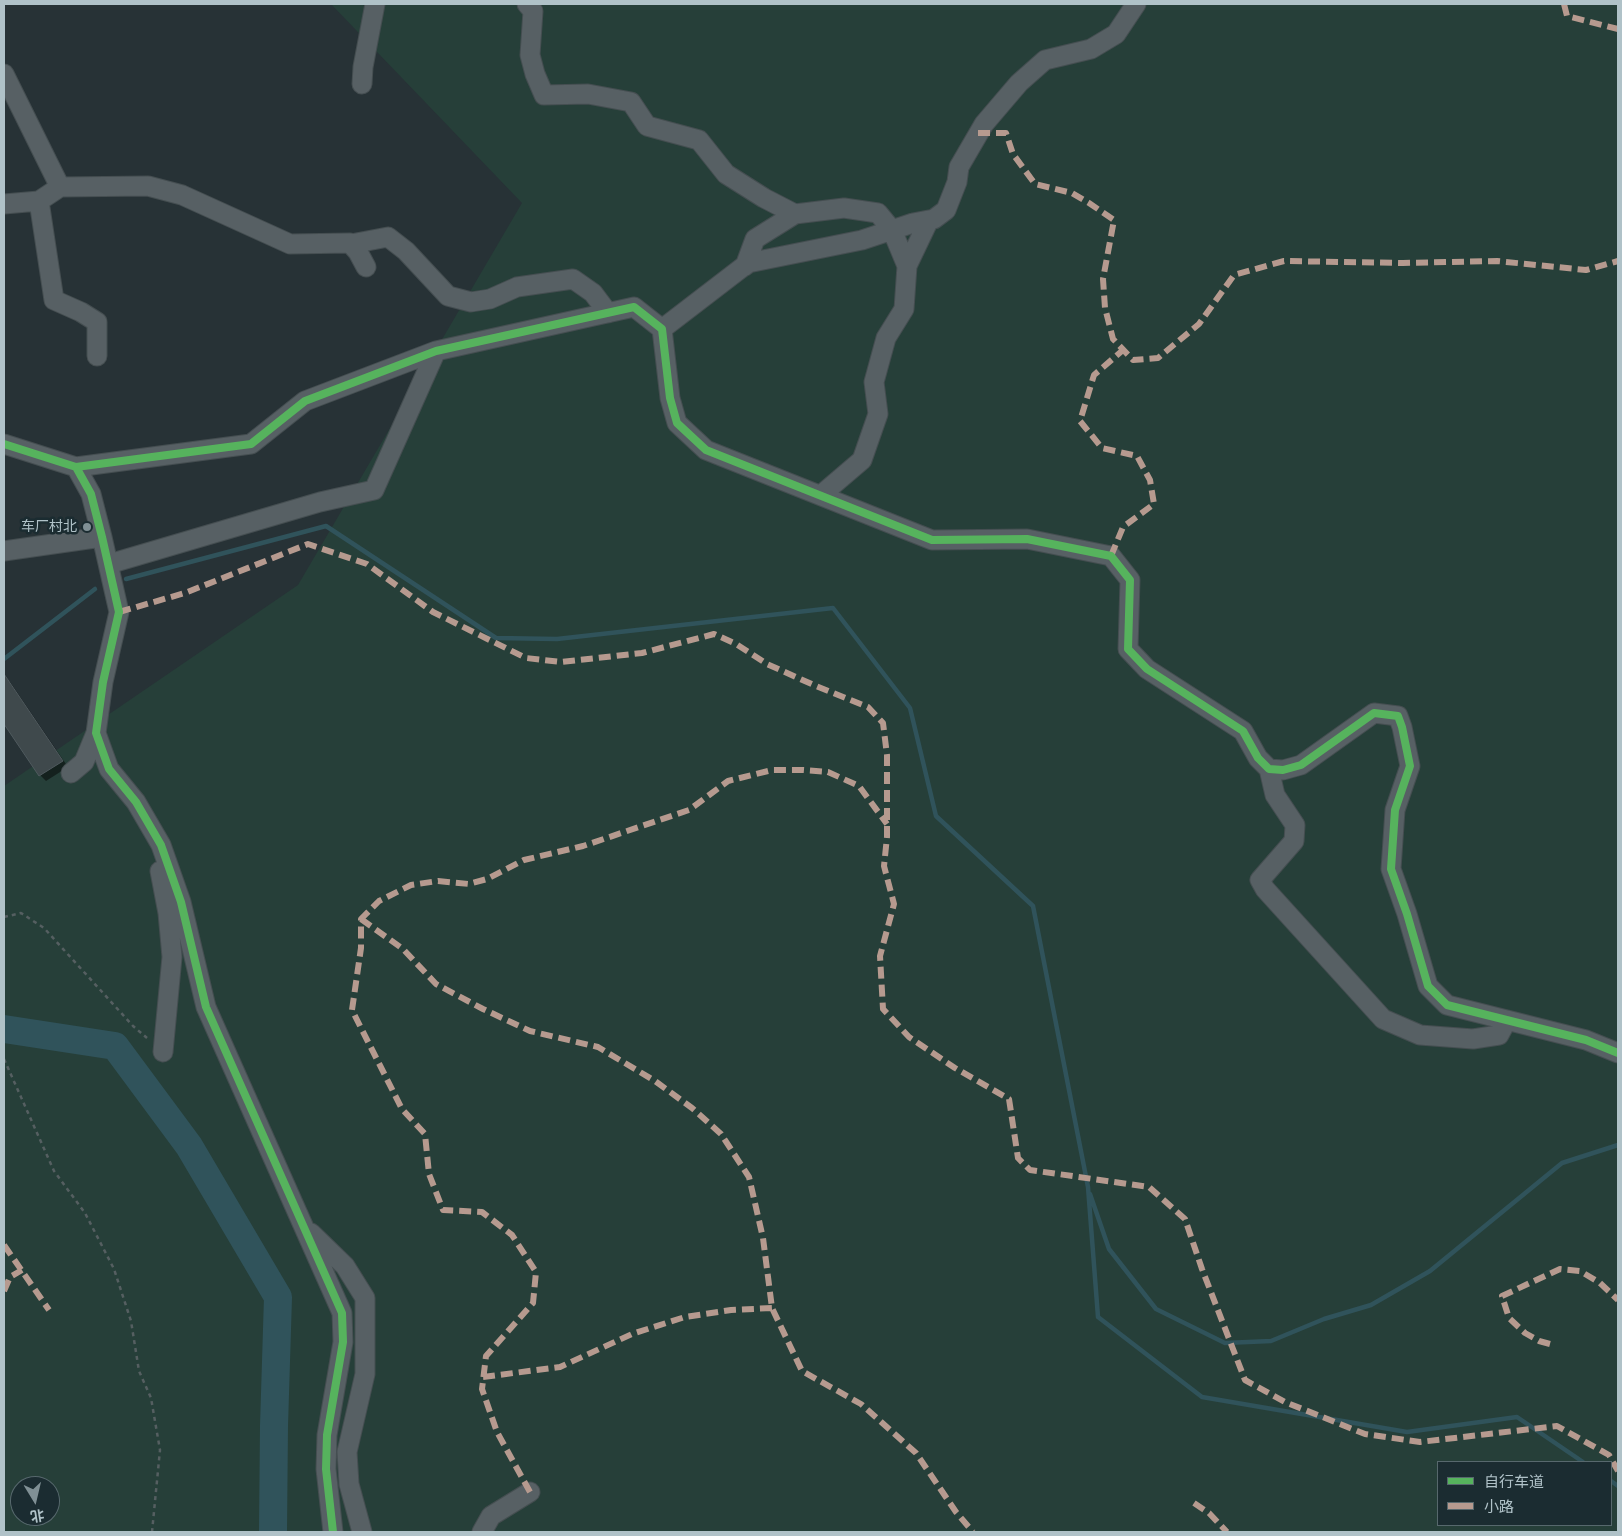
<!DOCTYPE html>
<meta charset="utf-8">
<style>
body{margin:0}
#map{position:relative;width:1622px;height:1536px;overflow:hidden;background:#273236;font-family:"Fira Sans Condensed","Noto Sans SC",sans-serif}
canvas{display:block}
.frame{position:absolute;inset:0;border:5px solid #b0c2c8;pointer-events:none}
.legend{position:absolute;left:1437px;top:1461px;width:175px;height:65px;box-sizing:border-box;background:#1b2c31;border:1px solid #57686d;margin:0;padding:6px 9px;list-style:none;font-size:15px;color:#b0c2c8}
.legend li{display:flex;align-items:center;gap:10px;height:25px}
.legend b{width:25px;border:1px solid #57686d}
.north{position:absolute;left:10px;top:1476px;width:50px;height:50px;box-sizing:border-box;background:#1b2c31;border:1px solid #57686d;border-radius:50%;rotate:171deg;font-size:14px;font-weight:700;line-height:20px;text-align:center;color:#b0c2c8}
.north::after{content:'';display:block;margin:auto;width:18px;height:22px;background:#809095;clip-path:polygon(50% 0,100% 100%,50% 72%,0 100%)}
</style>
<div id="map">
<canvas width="1622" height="1536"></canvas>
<div class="frame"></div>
<ul class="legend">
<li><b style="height:6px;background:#56b35d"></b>自行车道</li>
<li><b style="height:6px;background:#b69a8f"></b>小路</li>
</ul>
<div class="north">北</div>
</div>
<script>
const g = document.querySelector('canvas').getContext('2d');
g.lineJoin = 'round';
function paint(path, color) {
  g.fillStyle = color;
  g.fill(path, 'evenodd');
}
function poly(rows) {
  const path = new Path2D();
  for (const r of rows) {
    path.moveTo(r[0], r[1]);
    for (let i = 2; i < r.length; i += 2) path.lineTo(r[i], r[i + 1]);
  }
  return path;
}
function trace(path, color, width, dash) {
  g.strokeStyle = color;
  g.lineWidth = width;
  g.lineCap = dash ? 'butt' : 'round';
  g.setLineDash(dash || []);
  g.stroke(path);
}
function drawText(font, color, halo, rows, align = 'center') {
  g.font = font + ' "Fira Sans Condensed","Noto Sans SC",sans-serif';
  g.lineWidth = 5;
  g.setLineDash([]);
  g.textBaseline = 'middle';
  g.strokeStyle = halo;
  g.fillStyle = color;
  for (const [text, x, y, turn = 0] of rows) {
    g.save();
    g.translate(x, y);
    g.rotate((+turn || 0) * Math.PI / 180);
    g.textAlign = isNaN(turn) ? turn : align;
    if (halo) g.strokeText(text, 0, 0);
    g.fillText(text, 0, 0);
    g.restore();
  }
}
paint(poly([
 [331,4,1618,4,1618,1532,4,1532,4,786,298,585,522,203],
 [1438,1462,1611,1462,1611,1525,1438,1525],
 [20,1486,50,1486,50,1516,20,1516]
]), '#263f39');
paint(poly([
 [4,676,10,682,68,767,46,781,40,775,4,722]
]), '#0007');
trace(poly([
 [126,579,326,526,496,638,557,639,833,608,910,708,936,816,1033,906,1088,1187,1098,1317,1202,1397,1407,1432,1517,1417,1583,1462],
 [4,659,95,589],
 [1090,1194,1109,1249,1156,1309,1225,1343,1271,1341,1324,1319,1371,1305,1430,1271,1562,1163,1618,1145],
 [1611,1481,1618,1486]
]), '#30535b', 4.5);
trace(poly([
 [4,1029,115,1046,189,1146,278,1297,274,1426,273,1532]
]), '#30535b', 28);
const building = poly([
 [4,674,63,761,39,776,4,724,4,674]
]);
paint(building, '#3f494c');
trace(building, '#4f5a5e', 1);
const minor = poly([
 [527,4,533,11,530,55,535,74,544,95,588,94,631,102,647,126,699,140,726,174,764,198,795,214],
 [4,74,60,187],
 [362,84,363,67,375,4],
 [39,201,54,300,81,312,97,322,97,356],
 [4,204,39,201,60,187,148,186,182,195,290,244,350,243,358,252,366,267],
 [351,244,388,237,406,251,448,296,471,302,490,299,517,287,573,279,593,293,608,313],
 [745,266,755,239,795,214,844,208,878,213,892,230,907,266,904,309,886,338,874,382,878,414,862,460,821,495],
 [907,266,929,220],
 [662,329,748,263,862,240,913,223,934,219,946,210,957,182,959,167,984,124,1019,83,1045,60,1091,49,1116,34,1136,4],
 [4,444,76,467,91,494,102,537,119,612,103,682,96,733,84,762,71,773],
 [76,467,251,444,305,401,436,351,634,307,662,329,670,398,677,423,706,450,932,540,1027,539,1111,556,1130,580,1128,649,1147,669,1243,731,1258,758,1269,769,1283,770,1301,765,1374,713,1398,716,1402,727,1410,766,1395,810,1391,869,1407,914,1428,986,1447,1005,1586,1040,1618,1053],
 [4,551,102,537],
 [109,564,320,502,374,490,436,351],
 [96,733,109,769,136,802,161,845,181,902,206,1007,342,1313,343,1342,327,1435,326,1469,333,1532],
 [1269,769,1275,795,1295,825,1294,841,1260,880,1265,889,1383,1019,1420,1035,1473,1039,1499,1035,1507,1020],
 [160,871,168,913,172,957,163,1052],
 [311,1233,345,1266,365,1298,365,1374,347,1452,349,1484,362,1532],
 [482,1532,491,1516,530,1492]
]);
trace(minor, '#454e51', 21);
trace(poly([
 [4,917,21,913,44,928,133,1026,147,1038],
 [4,1059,54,1171,85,1213,114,1269,131,1321,139,1371,151,1398,160,1450,152,1532]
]), '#555f61', 2.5, [4, 4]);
trace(minor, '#576064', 19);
trace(poly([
 [1564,4,1567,16,1618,29],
 [978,133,1006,133,1013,154,1035,184,1072,193,1089,203,1114,220,1103,279,1105,308,1113,339,1133,360,1158,358,1199,324,1234,275,1284,261,1403,263,1497,261,1586,270,1618,261],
 [1111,556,1123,527,1154,504,1150,480,1137,456,1102,448,1080,421,1094,375,1123,350],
 [119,612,185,593,308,544,367,564,433,612,526,658,561,662,642,653,714,634,736,644,767,664,816,686,868,707,883,723,887,755,887,837,884,866,894,904,880,956,883,1009,909,1037,955,1068,1009,1099,1018,1158,1030,1170,1149,1187,1185,1219,1202,1269,1245,1380,1285,1402,1365,1434,1420,1442,1557,1426,1609,1455,1618,1471],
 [361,919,403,949,436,984,483,1009,530,1031,598,1047,655,1081,692,1108,721,1134,749,1177,763,1238,772,1308,802,1371,861,1404,916,1453,956,1512,973,1532],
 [4,1245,49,1310],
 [4,1291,10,1277,22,1270],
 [1550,1344,1539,1341,1525,1333,1509,1318,1502,1296,1560,1269,1580,1271,1600,1283,1618,1300],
 [483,1377,560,1367,632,1334,685,1317,731,1310,772,1308],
 [530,1492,497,1432,482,1389,486,1356,533,1303,536,1272,512,1235,482,1212,443,1210,429,1174,425,1134,402,1109,352,1010,361,948,361,919,379,901,411,885,438,881,469,884,487,879,524,860,583,846,689,810,728,781,772,770,803,770,828,772,859,786,887,824],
 [1194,1503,1209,1513,1227,1532]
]), '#b69a8f', 6, [12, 6]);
trace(poly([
 [4,444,76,467,91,494,102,537,119,612,103,682,96,733,109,769,136,802,161,845,181,902,206,1007,342,1313,343,1342,327,1435,326,1469,333,1532],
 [76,467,251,444,305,401,436,351,634,307,662,329,670,398,677,423,706,450,932,540,1027,539,1111,556,1130,580,1128,649,1147,669,1243,731,1258,758,1269,769,1283,770,1301,765,1374,713,1398,716,1402,727,1410,766,1395,810,1391,869,1407,914,1428,986,1447,1005,1586,1040,1618,1053]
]), '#56b35d', 8);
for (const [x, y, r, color] of [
 [87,527,5,"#809095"]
]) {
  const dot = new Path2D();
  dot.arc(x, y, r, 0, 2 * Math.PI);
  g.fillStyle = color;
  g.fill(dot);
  trace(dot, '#1b2c31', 2);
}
drawText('14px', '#b0c2c8', '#1b2c31', [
 ["车厂村北",77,527]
], 'right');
</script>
